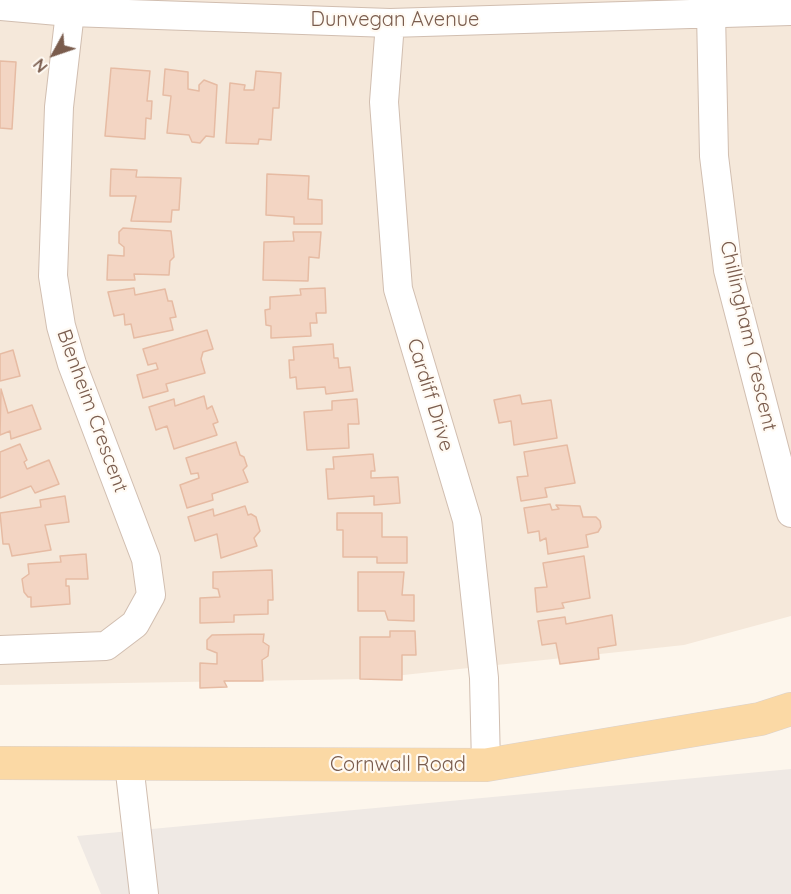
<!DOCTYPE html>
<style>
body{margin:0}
#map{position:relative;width:791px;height:894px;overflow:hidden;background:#fdf6ec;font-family:Quicksand,sans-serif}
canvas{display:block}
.north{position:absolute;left:24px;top:24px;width:60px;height:60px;-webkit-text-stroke:4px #fffaf3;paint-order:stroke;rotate:230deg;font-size:16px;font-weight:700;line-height:24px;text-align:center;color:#7a5c4d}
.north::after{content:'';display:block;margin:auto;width:21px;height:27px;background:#7a5c4d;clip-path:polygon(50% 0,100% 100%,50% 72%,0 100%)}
</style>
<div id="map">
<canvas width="791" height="894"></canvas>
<div class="north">N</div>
</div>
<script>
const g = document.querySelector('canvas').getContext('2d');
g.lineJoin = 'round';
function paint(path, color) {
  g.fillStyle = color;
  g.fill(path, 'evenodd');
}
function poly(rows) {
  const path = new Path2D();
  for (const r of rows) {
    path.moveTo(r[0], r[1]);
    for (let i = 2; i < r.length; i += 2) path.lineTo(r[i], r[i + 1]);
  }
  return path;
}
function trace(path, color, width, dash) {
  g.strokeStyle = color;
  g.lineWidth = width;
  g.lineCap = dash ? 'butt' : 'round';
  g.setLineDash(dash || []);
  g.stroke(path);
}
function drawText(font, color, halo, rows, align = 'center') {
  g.font = font + ' Quicksand,sans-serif';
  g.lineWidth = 4.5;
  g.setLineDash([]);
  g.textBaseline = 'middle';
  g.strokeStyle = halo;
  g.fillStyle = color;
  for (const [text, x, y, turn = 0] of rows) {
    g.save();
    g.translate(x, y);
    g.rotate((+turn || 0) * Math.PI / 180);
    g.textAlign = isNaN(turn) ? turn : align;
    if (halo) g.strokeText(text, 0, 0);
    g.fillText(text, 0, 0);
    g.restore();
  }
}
paint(poly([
 [0,0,791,0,791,616,684,645,366,679,0,685]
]), '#f5e8da');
paint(poly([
 [791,769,791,894,101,894,77,836]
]), '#efe9e4');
const building = poly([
 [0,61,16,62,12,129,0,128,0,61],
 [111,68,150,71,147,101,152,101,151,119,146,118,145,139,105,136,111,68],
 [165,69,188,72,188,89,199,91,199,85,204,80,217,85,214,137,206,136,200,143,192,142,189,135,167,133,171,96,163,95,165,69],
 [256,71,281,73,279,108,273,108,271,140,259,139,258,144,226,143,230,83,245,85,244,90,254,90,256,71],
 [111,169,137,170,136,177,181,178,179,210,172,210,171,222,131,221,136,196,110,196,111,169],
 [267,174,309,176,308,199,322,200,322,224,294,224,294,217,266,215,267,174],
 [123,228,171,231,174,257,170,261,169,275,134,274,135,280,107,280,108,255,124,256,124,247,119,243,119,232,123,228],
 [293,232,321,232,319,258,309,257,308,281,263,280,264,242,294,241,293,232],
 [134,288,135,295,165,289,168,301,172,301,176,317,170,318,173,330,134,338,131,324,125,325,124,314,114,316,108,292,134,288],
 [325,288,326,313,316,313,317,323,310,323,311,336,271,338,271,326,266,325,265,310,270,309,270,297,301,295,300,289,325,288],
 [207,330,213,349,203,352,201,359,205,373,166,384,168,391,143,398,137,375,158,369,156,363,148,365,143,349,207,330],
 [333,344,334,358,338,358,339,368,350,367,353,391,326,394,325,387,297,389,296,377,290,378,289,360,294,360,293,347,333,344],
 [13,350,20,376,0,381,0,354,13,350],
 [1,389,8,413,32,405,41,429,11,439,10,431,0,435,1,389],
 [520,395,522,404,551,400,557,438,514,445,511,421,499,423,494,400,520,395],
 [204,396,207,409,212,406,218,422,213,424,217,435,174,449,167,426,156,430,149,407,174,399,175,406,204,396],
 [357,399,359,424,348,424,349,448,307,450,304,412,332,410,332,401,357,399],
 [236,442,240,455,244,457,247,466,243,470,248,482,212,494,213,500,187,508,180,485,199,478,198,473,191,474,186,458,236,442],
 [20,444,27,460,24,462,27,469,49,460,59,484,35,493,31,486,0,498,0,452,20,444],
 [567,445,575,483,545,488,547,497,521,501,517,477,528,476,524,452,567,445],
 [373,454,375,471,371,471,371,478,398,477,400,503,374,505,374,496,328,499,326,469,334,469,333,457,373,454],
 [65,496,69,522,45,525,51,550,12,556,9,544,3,544,0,513,41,507,40,500,65,496],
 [550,504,552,510,559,509,556,505,580,506,583,517,596,517,600,521,601,527,598,532,586,535,588,547,548,554,546,538,540,541,539,531,528,533,524,508,550,504],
 [245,506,248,515,251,514,256,517,260,531,254,538,257,546,221,558,217,534,195,541,188,517,213,509,214,516,245,506],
 [337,513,382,513,382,537,407,537,407,563,377,563,377,557,343,557,343,530,337,530,337,513],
 [86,554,88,579,66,579,66,586,69,586,70,604,31,607,31,597,28,597,24,592,22,579,29,574,28,564,61,562,60,556,86,554],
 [584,556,590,598,562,603,564,608,537,612,535,588,547,587,543,563,584,556],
 [272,570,273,600,268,600,268,614,234,615,234,622,200,623,200,598,220,597,218,589,213,588,213,572,272,570],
 [358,572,404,572,402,595,414,595,414,621,388,620,385,611,358,611,358,572],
 [612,615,616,645,598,648,599,659,560,664,556,643,542,645,538,621,565,617,566,624,612,615],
 [390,631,415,631,416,655,402,655,402,680,360,679,360,637,390,637,390,631],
 [264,634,263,642,269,646,268,656,262,660,263,681,224,681,227,687,200,688,200,663,217,664,217,653,207,649,207,640,212,635,264,634]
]);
paint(building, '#f3d5c3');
trace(building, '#e6bba3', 1.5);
const minor = poly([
 [0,6,70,12,390,23,791,11],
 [711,13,714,156,728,270,791,513],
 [390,23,384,102,398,289,467,520,484,678,486,765],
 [0,650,106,646,135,624,151,595,146,559,72,364,61,326,53,276,59,107,70,12],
 [129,764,144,894]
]);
const major = poly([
 [0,763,486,765,760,719,791,709]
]);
trace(minor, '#d1beb0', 30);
trace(major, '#dad1cd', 34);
trace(minor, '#fff', 28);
trace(major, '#fbd9a5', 33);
drawText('20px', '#7a5c4d', '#fffaf3', [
 ["Dunvegan Avenue",395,20],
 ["Chillingham Crescent",748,336,77],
 ["Cardiff Drive",430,395,73],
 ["Blenheim Crescent",92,411,70],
 ["Cornwall Road",398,765]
]);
</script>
